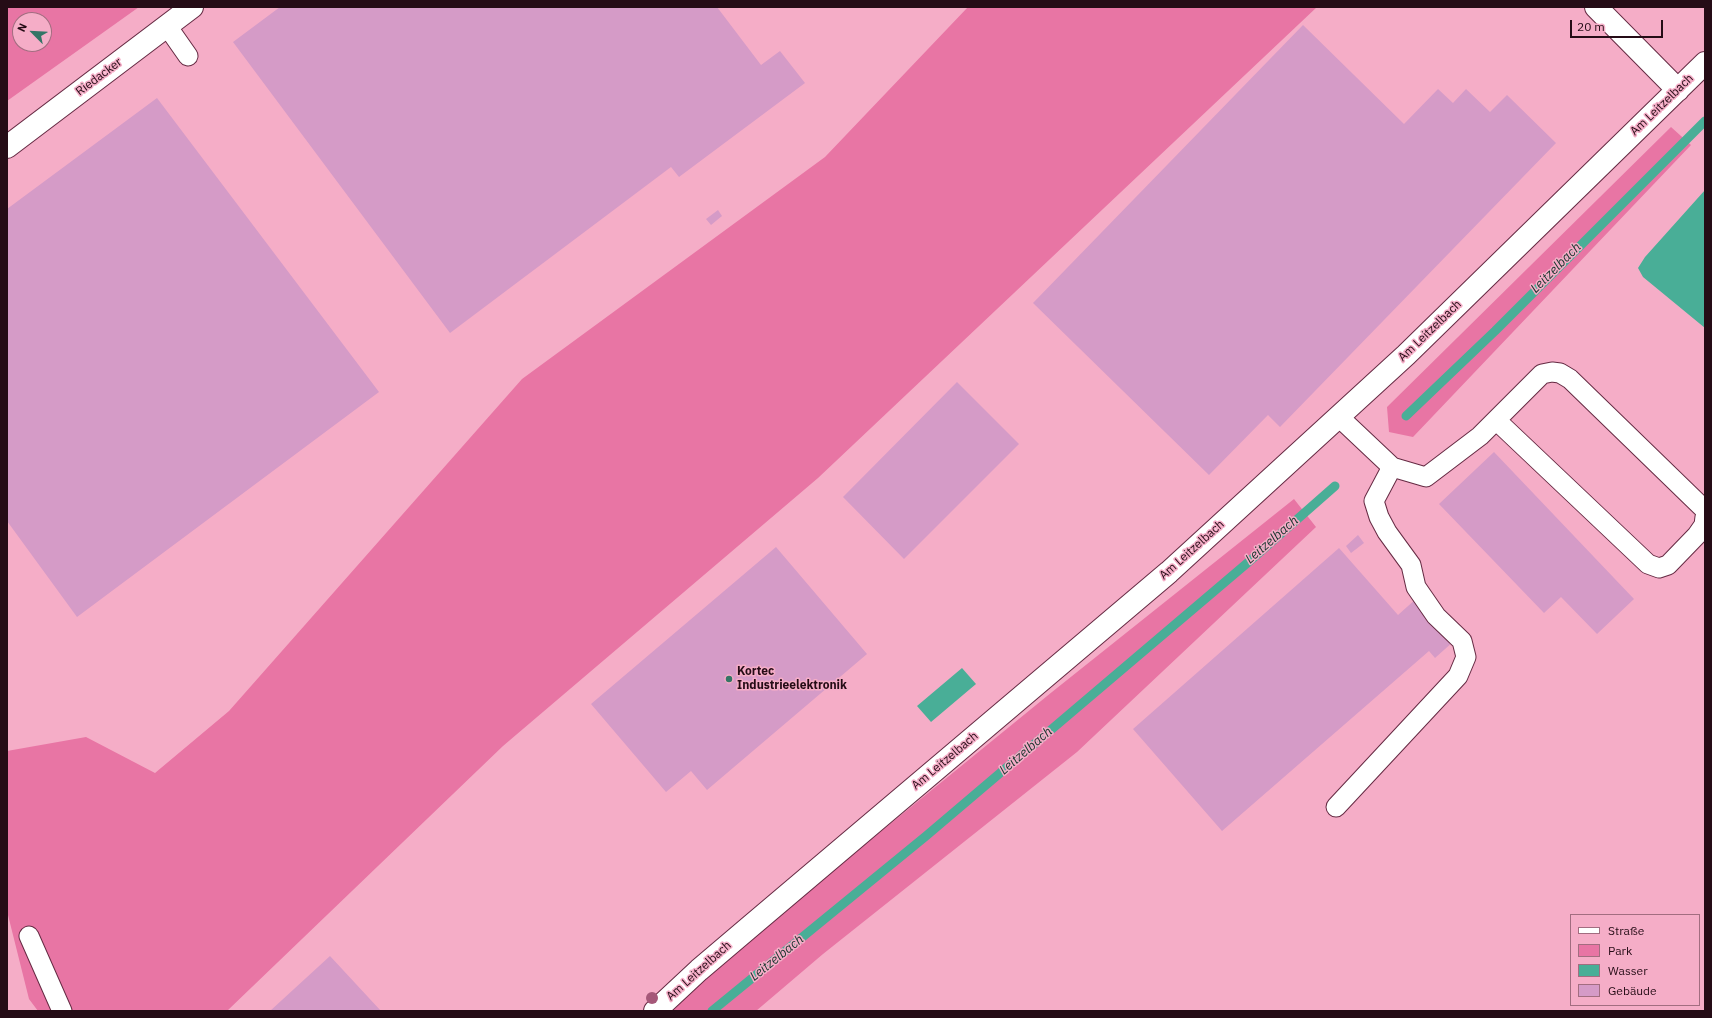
<!DOCTYPE html>
<meta charset="utf-8">
<style>
body{margin:0}
#map{position:relative;width:1712px;height:1018px;overflow:hidden;background:#f5adc7;font-family:"IBM Plex Sans",sans-serif}
canvas{display:block}
.frame{position:absolute;inset:0;border:8px solid #250c16;pointer-events:none}
.legend{position:absolute;left:1570px;top:914px;width:130px;height:92px;box-sizing:border-box;background:#f5adc7;border:1px solid #a26d80;margin:0;padding:5px 7px;list-style:none;font-size:12px;color:#250c16}
.legend li{display:flex;align-items:center;gap:8px;height:20px}
.legend b{width:20px;border:1px solid #a26d80}
.north{position:absolute;left:12px;top:12px;width:40px;height:40px;box-sizing:border-box;background:#f5adc7;border:1px solid #a26d80;border-radius:50%;rotate:294deg;font-size:11px;font-weight:700;line-height:16px;text-align:center;color:#250c16}
.north::after{content:'';display:block;margin:auto;width:14px;height:18px;background:#347566;clip-path:polygon(50% 0,100% 100%,50% 72%,0 100%)}
.scale{position:absolute;left:1570px;top:20px;width:93px;height:18px;box-sizing:border-box;border:2px solid #250c16;border-top:0;padding-left:5px;font-size:12px;line-height:14px;white-space:nowrap;color:#250c16;-webkit-text-stroke:3px #f5adc7;paint-order:stroke}
</style>
<div id="map">
<canvas width="1712" height="1018"></canvas>
<div class="frame"></div>
<ul class="legend">
<li><b style="height:5px;background:#fff"></b>Straße</li>
<li><b style="height:11px;background:#e875a4"></b>Park</li>
<li><b style="height:11px;background:#49ae97"></b>Wasser</li>
<li><b style="height:11px;background:#d59bc7"></b>Gebäude</li>
</ul>
<div class="north">N</div>
<div class="scale">20 m</div>
</div>
<script>
const g = document.querySelector('canvas').getContext('2d');
g.lineJoin = 'round';
function paint(path, color) {
  g.fillStyle = color;
  g.fill(path, 'evenodd');
}
function poly(rows) {
  const path = new Path2D();
  for (const r of rows) {
    path.moveTo(r[0], r[1]);
    for (let i = 2; i < r.length; i += 2) path.lineTo(r[i], r[i + 1]);
  }
  return path;
}
function trace(path, color, width, dash) {
  g.strokeStyle = color;
  g.lineWidth = width;
  g.lineCap = dash ? 'butt' : 'round';
  g.setLineDash(dash || []);
  g.stroke(path);
}
function drawText(font, color, halo, rows, align = 'center') {
  g.font = font + ' "IBM Plex Sans",sans-serif';
  g.lineWidth = 3;
  g.setLineDash([]);
  g.textBaseline = 'middle';
  g.strokeStyle = halo;
  g.fillStyle = color;
  for (const [text, x, y, turn = 0] of rows) {
    g.save();
    g.translate(x, y);
    g.rotate((+turn || 0) * Math.PI / 180);
    g.textAlign = isNaN(turn) ? turn : align;
    if (halo) g.strokeText(text, 0, 0);
    g.fillText(text, 0, 0);
    g.restore();
  }
}
paint(poly([
 [7,7,139,7,7,101],
 [20,20,44,20,44,44,20,44],
 [968,7,1317,7,818,478,503,746,227,1011,38,1011,29,999,7,911,7,751,86,737,155,773,229,711,522,379,825,157],
 [1671,127,1691,145,1413,437,1389,432,1387,407],
 [1294,499,1316,527,1077,752,823,954,756,1011,669,1011,706,974,1052,692]
]), '#e875a4');
paint(poly([
 [1705,190,1705,328,1643,277,1638,268,1645,257],
 [962,668,976,684,931,722,917,706]
]), '#49ae97');
trace(poly([
 [1406,416,1495,331,1705,121],
 [712,1011,926,836,1252,559,1335,486]
]), '#49ae97', 9);
paint(poly([
 [280,7,717,7,761,65,780,51,805,83,679,177,671,167,450,333,233,42],
 [1303,25,1404,124,1438,89,1453,103,1466,89,1490,112,1507,95,1556,143,1280,427,1268,415,1209,475,1033,303],
 [157,98,379,392,77,617,7,521,7,209],
 [718,210,722,216,711,225,706,219],
 [957,382,1019,444,904,559,843,497],
 [1494,452,1634,599,1597,634,1561,597,1544,613,1439,504],
 [1358,535,1364,543,1351,553,1346,546],
 [776,547,867,654,707,790,691,771,666,792,591,704],
 [1339,548,1398,615,1417,598,1454,641,1435,658,1429,651,1222,831,1133,729],
 [330,956,381,1011,270,1011]
]), '#d59bc7');
const service = poly([
 [167,26,188,56],
 [1339,417,1392,467,1426,477,1480,436,1542,374,1552,372,1560,373,1570,379,1705,510],
 [1496,420,1648,564,1659,568,1668,565,1697,535,1704,525,1705,517],
 [1336,807,1458,676,1466,657,1462,641,1436,616,1416,587,1411,565,1387,532,1379,517,1374,501,1392,467],
 [29,936,62,1011]
]);
const minor = poly([
 [1596,7,1678,90],
 [7,147,192,7],
 [655,1011,699,970,752,925,1169,572,1406,355,1705,63]
]);
trace(service, '#652a43', 21);
trace(minor, '#652a43', 24);
trace(service, '#fff', 19);
trace(minor, '#fff', 22);
g.fillStyle = '#a55879';
for (const [x, y] of [
 [652,998]
]) {
  g.beginPath();
  g.arc(x, y, 6, 0, 2 * Math.PI);
  g.fill();
}
for (const [x, y, r, color] of [
 [729,679,4,"#347566"]
]) {
  const dot = new Path2D();
  dot.arc(x, y, r, 0, 2 * Math.PI);
  g.fillStyle = color;
  g.fill(dot);
  trace(dot, '#f5adc7', 1.5);
}
drawText('12px', '#250c16', '#f5adc7', [
 ["Riedacker",99,77,-37],
 ["Am Leitzelbach",1662,105,-44],
 ["Am Leitzelbach",1430,331,-44],
 ["Am Leitzelbach",1192,550,-42],
 ["Am Leitzelbach",945,761,-40],
 ["Am Leitzelbach",699,971,-42]
]);
drawText('bold 12px', '#250c16', '#f5adc7', [
 ["Kortec",737,672],
 ["Industrieelektronik",737,686]
], 'left');
drawText('italic 13px', '#15342c', '#f5adc7', [
 ["Leitzelbach",1556,268,-45],
 ["Leitzelbach",1272,540,-41],
 ["Leitzelbach",1026,751,-41],
 ["Leitzelbach",777,958,-39]
]);
</script>
